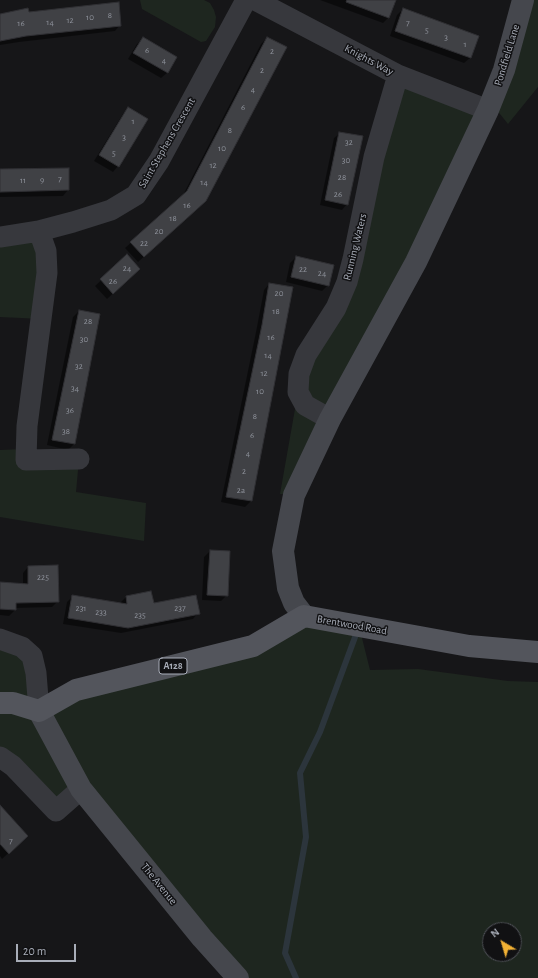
<!DOCTYPE html>
<style>
body{margin:0}
#map{position:relative;width:538px;height:978px;overflow:hidden;background:#161618;font-family:"Alegreya Sans",sans-serif}
canvas{display:block}
.north{position:absolute;left:482px;top:922px;width:40px;height:40px;box-sizing:border-box;background:#111113;border:1px solid #4d4f55;border-radius:50%;rotate:322deg;font-size:11px;font-weight:700;line-height:16px;text-align:center;color:#a8adb8}
.north::after{content:'';display:block;margin:auto;width:14px;height:18px;background:#f2b134;clip-path:polygon(50% 0,100% 100%,50% 72%,0 100%)}
.scale{position:absolute;left:16px;top:944px;width:60px;height:18px;box-sizing:border-box;border:2px solid #a8adb8;border-top:0;padding-left:5px;font-size:12px;line-height:14px;white-space:nowrap;color:#a8adb8;-webkit-text-stroke:3px #111113;paint-order:stroke}
</style>
<div id="map">
<canvas width="538" height="978"></canvas>
<div class="north">N</div>
<div class="scale">20 m</div>
</div>
<script>
const g = document.querySelector('canvas').getContext('2d');
g.lineJoin = 'round';
function paint(path, color) {
  g.fillStyle = color;
  g.fill(path, 'evenodd');
}
function poly(rows) {
  const path = new Path2D();
  for (const r of rows) {
    path.moveTo(r[0], r[1]);
    for (let i = 2; i < r.length; i += 2) path.lineTo(r[i], r[i + 1]);
  }
  return path;
}
function trace(path, color, width, dash) {
  g.strokeStyle = color;
  g.lineWidth = width;
  g.lineCap = dash ? 'butt' : 'round';
  g.setLineDash(dash || []);
  g.stroke(path);
}
function drawText(font, color, halo, rows, align = 'center') {
  g.font = font + ' "Alegreya Sans",sans-serif';
  g.lineWidth = 3;
  g.setLineDash([]);
  g.textBaseline = 'middle';
  g.strokeStyle = halo;
  g.fillStyle = color;
  for (const [text, x, y, turn = 0] of rows) {
    g.save();
    g.translate(x, y);
    g.rotate((+turn || 0) * Math.PI / 180);
    g.textAlign = isNaN(turn) ? turn : align;
    if (halo) g.strokeText(text, 0, 0);
    g.fillText(text, 0, 0);
    g.restore();
  }
}
paint(poly([
 [140,0,204,0,210,3,214,10,216,17,215,27,206,41,201,42,142,9],
 [523,0,538,0,538,87,508,124,492,104],
 [398,75,488,110,294,495,280,494,298,392,323,331],
 [39,231,42,319,0,317,0,237],
 [25,449,79,459,76,492,146,503,144,541,0,517,0,450],
 [304,616,359,626,370,670,418,669,508,681,538,682,538,978,241,978,81,789,56,811,0,757,0,639,22,647,39,710,231,651],
 [490,930,514,930,514,954,490,954]
]), '#1e261f');
paint(poly([
 [320,0,395,0,389,17,383,23],
 [403,9,470,58,464,63,390,36,397,15],
 [28,13,120,25,115,31,19,42,0,45,0,15],
 [267,38,206,201,138,262,125,248,182,197,261,44],
 [143,39,176,57,167,73,161,78,128,59,137,44],
 [128,108,118,166,113,172,94,161,123,114],
 [340,133,347,204,342,210,320,205,334,138],
 [0,170,68,190,63,196,0,197],
 [127,256,133,275,107,299,95,286],
 [296,257,328,285,322,291,286,282,290,263],
 [269,284,292,288,251,501,245,507,221,502,256,332,264,290],
 [79,311,74,444,68,450,47,445,73,317],
 [210,551,227,595,221,601,202,600,204,557],
 [28,567,58,601,52,607,15,608,15,610,9,616,0,615,0,583,23,585,23,573],
 [73,596,121,604,120,603,126,597,153,605,198,613,193,619,121,633,63,624,67,602],
 [0,814,21,841,2,859,0,856]
]), '#0007');
trace(poly([
 [296,978,285,953,306,837,300,773,320,732,358,629]
]), '#2c353c', 6);
const building = poly([
 [347,0,396,0,389,18,346,2,347,0],
 [119,2,121,26,26,36,0,41,0,14,28,8,29,12,119,2],
 [403,8,479,36,471,58,395,31,403,8],
 [143,37,177,57,168,73,133,53,143,37],
 [267,37,287,47,206,201,144,257,130,242,187,191,267,37],
 [128,107,148,119,119,167,99,155,128,107],
 [339,132,363,136,348,205,325,200,339,132],
 [69,168,69,190,0,192,0,169,69,168],
 [127,254,140,269,113,294,100,279,127,254],
 [296,256,334,265,329,286,291,277,296,256],
 [269,283,293,287,252,501,226,497,262,325,269,283],
 [79,310,100,314,75,444,52,440,79,310],
 [210,550,230,551,228,596,207,595,210,550],
 [58,565,59,602,16,603,16,610,0,609,0,582,28,584,28,566,58,565],
 [151,591,154,603,196,595,200,614,128,628,68,618,72,595,127,604,126,596,151,591],
 [0,805,28,836,9,854,0,844,0,805]
]);
paint(building, '#404145');
trace(building, '#303034', 1);
trace(poly([
 [255,0,398,75,488,110],
 [39,231,46,251,47,273,27,426,26,460,79,459],
 [0,237,39,231,73,222,111,210,136,195,159,161,246,0],
 [330,419,305,405,298,392,299,374,306,355,336,308,347,282,353,259,374,157,398,75],
 [0,639,22,647,32,656,36,673,39,711],
 [0,757,13,766,56,811,81,789]
]), '#37383d', 21);
trace(poly([
 [304,616,294,603,288,588,283,551,294,495,330,419,416,262,488,110,504,70,523,0],
 [39,711,81,789,202,938,238,978]
]), '#45474d', 22);
trace(poly([
 [0,703,13,703,39,711,76,690,253,646,304,616,469,646,538,652]
]), '#53555c', 22);
drawText('9px', '#8e929b', null, [
 ["8",110,15],
 ["10",90,17],
 ["12",70,20],
 ["14",50,22],
 ["16",21,23],
 ["7",408,23],
 ["5",427,30],
 ["3",446,37],
 ["1",465,44],
 ["6",147,50],
 ["2",272,51],
 ["4",164,60],
 ["2",262,70],
 ["4",253,89],
 ["6",243,107],
 ["1",133,121],
 ["8",230,130],
 ["3",124,137],
 ["32",349,142],
 ["10",222,148],
 ["5",114,153],
 ["30",346,160],
 ["12",213,165],
 ["28",342,177],
 ["7",60,179],
 ["11",23,180],
 ["9",42,180],
 ["14",204,182],
 ["26",338,194],
 ["16",187,205],
 ["18",173,218],
 ["20",159,231],
 ["22",144,243],
 ["24",127,268],
 ["22",303,269],
 ["24",322,273],
 ["26",113,281],
 ["20",279,293],
 ["18",276,311],
 ["28",88,321],
 ["16",271,337],
 ["30",84,339],
 ["14",268,355],
 ["32",79,366],
 ["12",264,373],
 ["34",75,388],
 ["10",260,391],
 ["36",70,410],
 ["8",255,416],
 ["38",66,431],
 ["6",252,435],
 ["4",248,453],
 ["2",244,471],
 ["2a",241,490],
 ["225",43,577],
 ["231",81,608],
 ["237",180,608],
 ["233",101,612],
 ["235",140,615],
 ["7",11,841]
]);
for (const [x, y, w] of [
 [173,666,28]
]) {
  const box = new Path2D();
  box.roundRect(x - w / 2, y - 8, w, 16, 3);
  g.fillStyle = '#111113';
  g.fill(box);
  trace(box, '#a8adb8', 1);
}
drawText('bold 10px', '#a8adb8', null, [
 ["A128",173,666]
]);
drawText('11px', '#a8adb8', '#111113', [
 ["Pondfield Lane",507,55,-73],
 ["Knights Way",369,60,28],
 ["Saint Stephens Crescent",167,143,-60],
 ["Running Waters",355,247,-76],
 ["Brentwood Road",352,625,10],
 ["The Avenue",159,884,51]
]);
</script>
